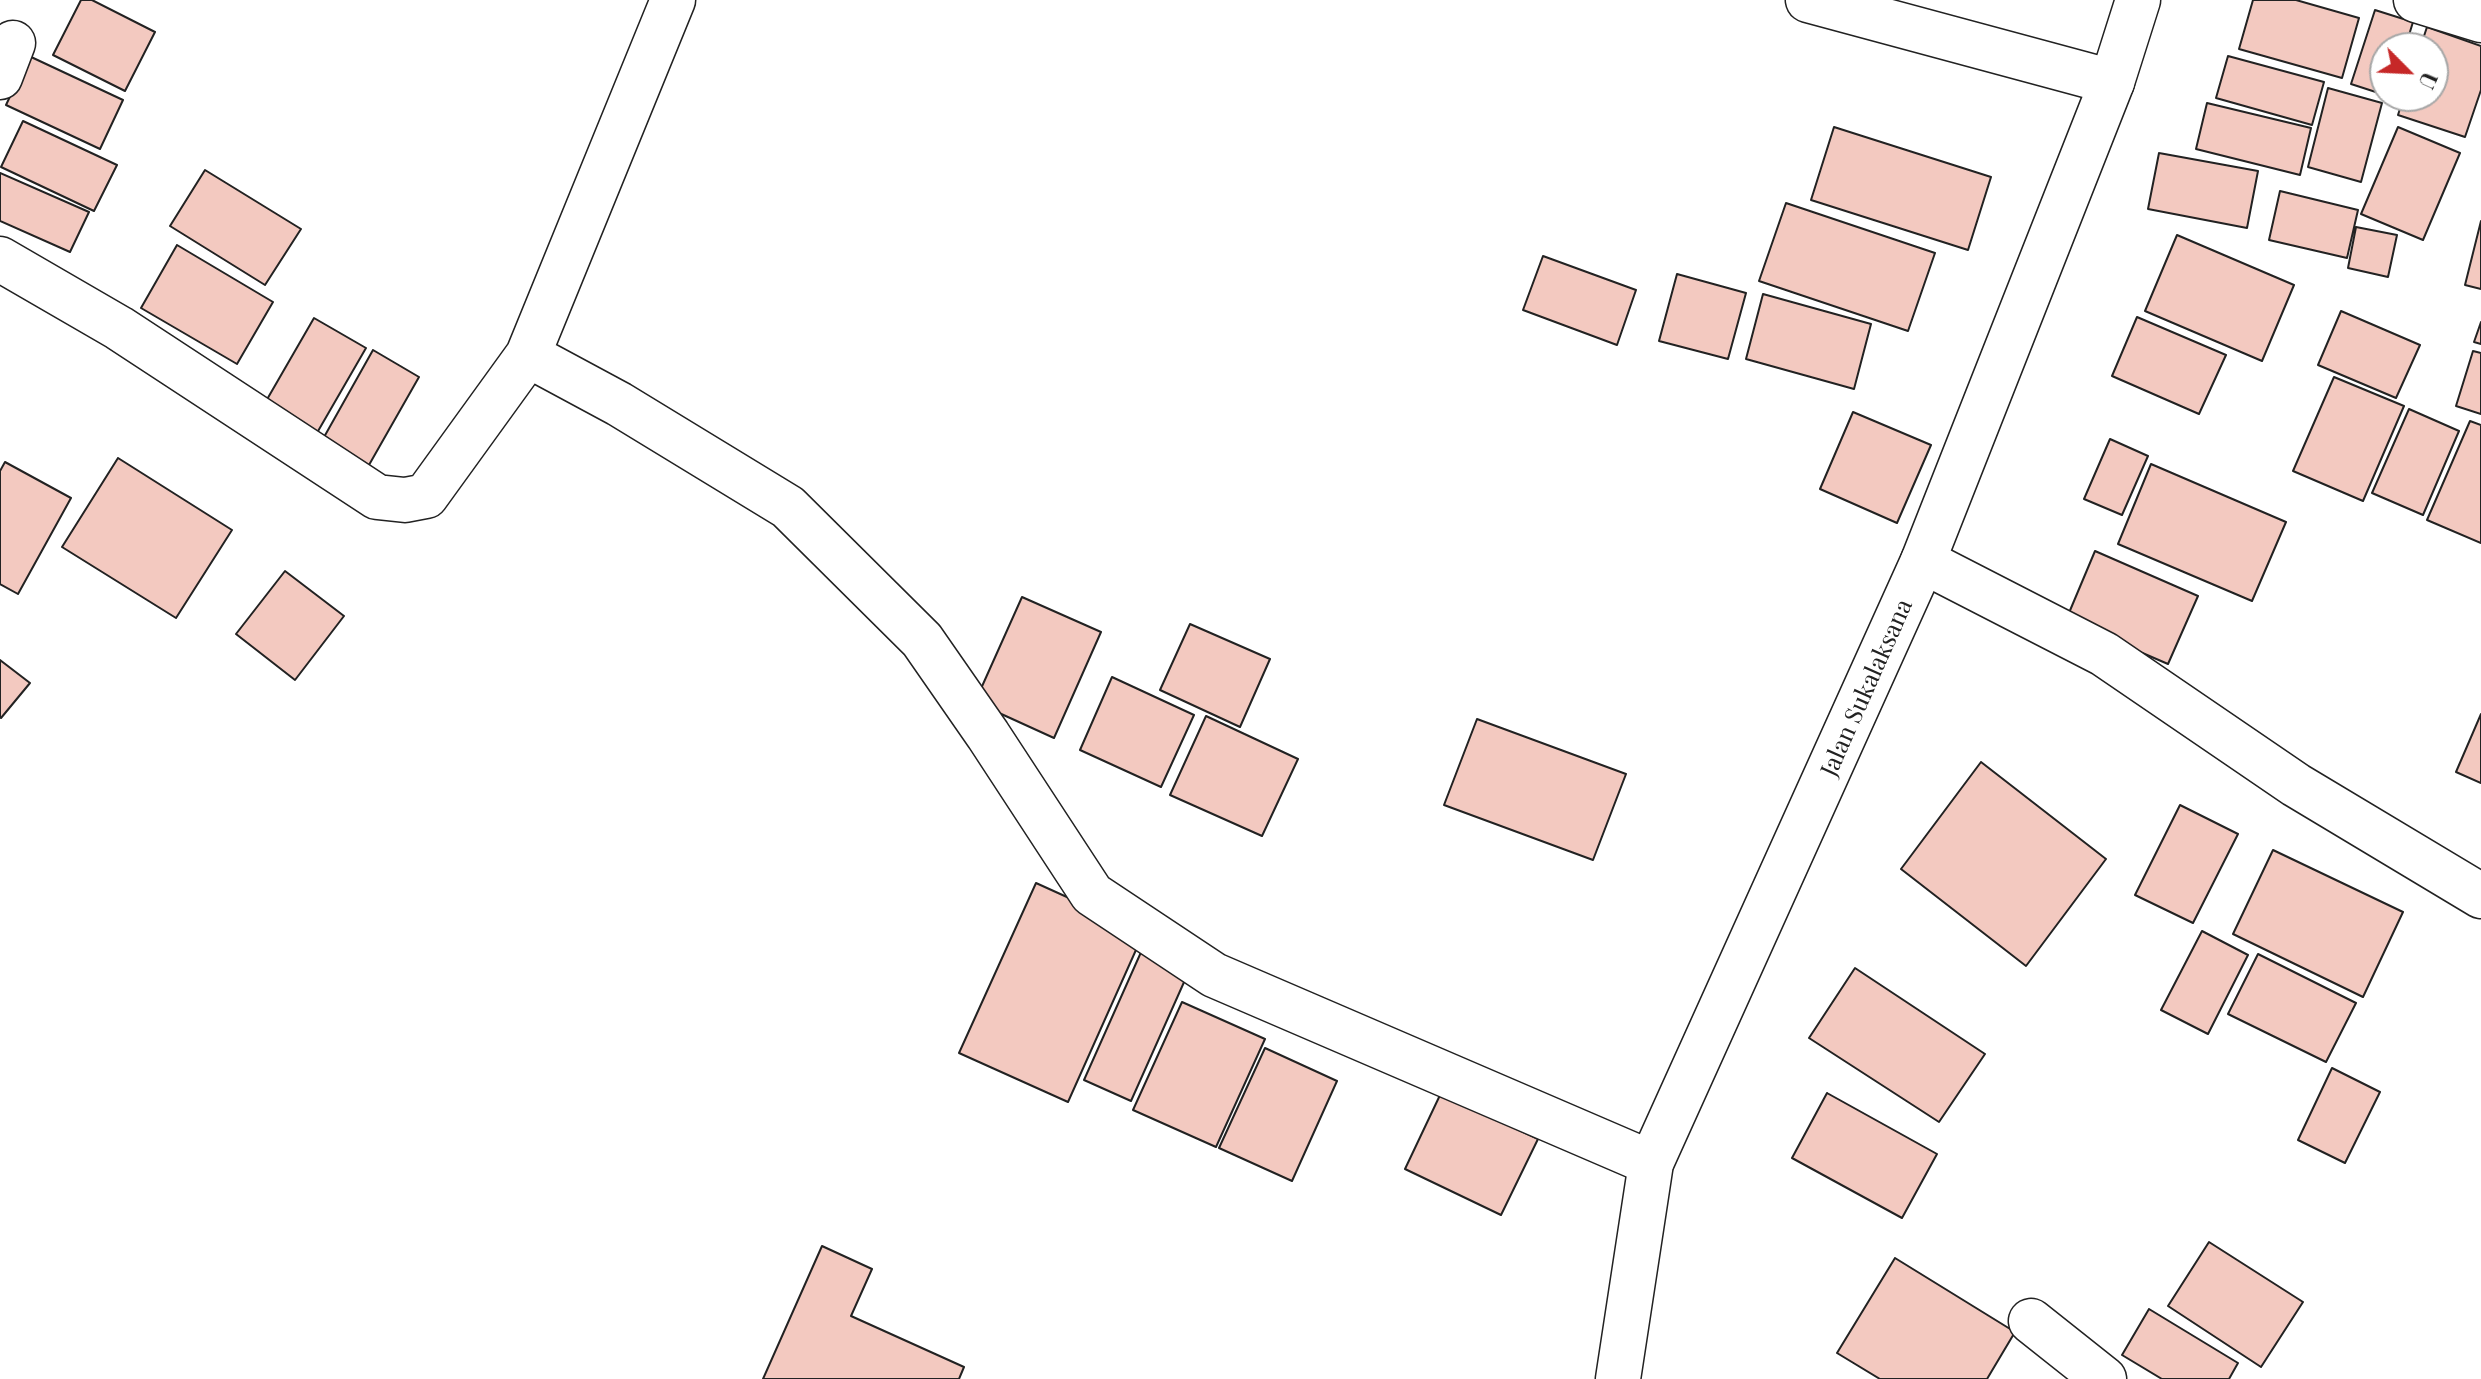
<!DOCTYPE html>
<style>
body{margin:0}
#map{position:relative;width:2481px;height:1379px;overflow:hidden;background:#fff;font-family:"Playfair Display",serif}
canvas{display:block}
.north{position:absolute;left:2369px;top:32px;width:80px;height:80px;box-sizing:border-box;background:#fff;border:2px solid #a7a7a7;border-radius:50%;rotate:114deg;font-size:22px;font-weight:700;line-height:32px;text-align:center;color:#222}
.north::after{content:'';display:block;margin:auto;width:28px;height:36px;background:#c62828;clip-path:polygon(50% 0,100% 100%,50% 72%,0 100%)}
</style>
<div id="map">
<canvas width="2481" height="1379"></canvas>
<div class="north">U</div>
</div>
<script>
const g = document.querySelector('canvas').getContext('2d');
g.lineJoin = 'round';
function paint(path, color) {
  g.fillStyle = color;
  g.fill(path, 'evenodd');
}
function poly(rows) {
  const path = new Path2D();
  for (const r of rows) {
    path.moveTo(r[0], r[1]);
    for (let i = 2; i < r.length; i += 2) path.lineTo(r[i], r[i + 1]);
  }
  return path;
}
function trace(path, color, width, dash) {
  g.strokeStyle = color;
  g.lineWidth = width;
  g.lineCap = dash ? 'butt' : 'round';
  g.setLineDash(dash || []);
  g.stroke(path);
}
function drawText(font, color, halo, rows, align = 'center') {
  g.font = font + ' "Playfair Display",serif';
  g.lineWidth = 6;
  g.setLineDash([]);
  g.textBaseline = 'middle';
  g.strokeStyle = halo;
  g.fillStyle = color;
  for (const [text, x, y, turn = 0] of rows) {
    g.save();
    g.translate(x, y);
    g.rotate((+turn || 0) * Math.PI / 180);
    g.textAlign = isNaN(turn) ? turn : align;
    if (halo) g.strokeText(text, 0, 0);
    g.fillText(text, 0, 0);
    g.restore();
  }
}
const building = poly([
 [81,0,92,0,155,32,125,91,53,55,81,0],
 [2253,0,2296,0,2359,18,2342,78,2239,49,2253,0],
 [2375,10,2413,22,2405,48,2385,48,2385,95,2351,84,2375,10],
 [2427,27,2481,46,2481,90,2465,137,2398,115,2404,96,2433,96,2433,48,2420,48,2427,27],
 [29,56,123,100,100,149,6,105,29,56],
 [2228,56,2324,82,2312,125,2216,98,2228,56],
 [2328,88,2382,103,2361,182,2308,167,2328,88],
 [2207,103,2311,128,2300,175,2196,149,2207,103],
 [23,121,117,165,94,211,1,167,23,121],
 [1834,127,1991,177,1968,250,1811,200,1834,127],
 [2398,127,2460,153,2423,240,2361,214,2398,127],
 [2159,153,2258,171,2247,228,2148,209,2159,153],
 [205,170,301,229,265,285,170,226,205,170],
 [0,173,89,212,70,252,0,221,0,173],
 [2280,191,2358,210,2347,258,2269,240,2280,191],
 [1786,203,1935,253,1908,331,1759,281,1786,203],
 [2481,221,2481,289,2465,285,2481,221],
 [2356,227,2397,235,2388,277,2348,268,2356,227],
 [2177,235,2294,285,2262,361,2145,311,2177,235],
 [177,245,273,302,237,364,141,308,177,245],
 [1543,256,1636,290,1617,345,1523,310,1543,256],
 [1677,274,1746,293,1728,359,1659,341,1677,274],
 [1763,294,1871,324,1854,389,1746,359,1763,294],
 [2341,311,2420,345,2396,398,2318,365,2341,311],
 [2137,317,2226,355,2199,414,2112,376,2137,317],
 [314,318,366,348,310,445,258,415,314,318],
 [2481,322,2481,344,2474,342,2481,322],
 [373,350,419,377,365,472,319,446,373,350],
 [2473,351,2481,353,2481,414,2456,406,2473,351],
 [2334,377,2404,406,2363,501,2293,471,2334,377],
 [2409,409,2459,431,2423,515,2372,493,2409,409],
 [1853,412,1931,445,1897,523,1820,489,1853,412],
 [2470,421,2481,425,2481,543,2427,520,2470,421],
 [2110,439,2148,456,2122,515,2084,499,2110,439],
 [118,458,232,530,176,618,62,547,118,458],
 [5,462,71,498,18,594,0,584,0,471,5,462],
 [2151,464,2286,522,2252,601,2118,544,2151,464],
 [2095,551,2198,596,2168,664,2066,620,2095,551],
 [285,571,344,616,295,680,236,634,285,571],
 [1022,597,1101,632,1054,738,975,702,1022,597],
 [1190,624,1270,659,1240,727,1160,690,1190,624],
 [0,660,30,683,1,718,0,717,0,660],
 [1112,677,1194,715,1161,787,1080,750,1112,677],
 [2481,714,2481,783,2456,772,2481,714],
 [1206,716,1298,759,1262,836,1170,795,1206,716],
 [1477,719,1626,774,1593,860,1444,805,1477,719],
 [1981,762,2106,859,2026,966,1901,869,1981,762],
 [2180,805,2238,834,2193,923,2135,895,2180,805],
 [2273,850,2403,912,2363,997,2233,934,2273,850],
 [1036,883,1144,932,1068,1102,959,1053,1036,883],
 [2202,931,2248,955,2208,1034,2161,1010,2202,931],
 [1146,941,1193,962,1131,1101,1084,1080,1146,941],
 [2258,954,2356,1003,2326,1062,2228,1014,2258,954],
 [1855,968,1985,1054,1939,1122,1809,1038,1855,968],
 [1182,1002,1265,1039,1216,1147,1133,1110,1182,1002],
 [1265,1048,1337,1081,1292,1181,1219,1148,1265,1048],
 [2332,1068,2380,1092,2345,1163,2298,1140,2332,1068],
 [1441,1093,1538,1139,1501,1215,1405,1169,1441,1093],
 [1827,1093,1937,1154,1902,1218,1792,1158,1827,1093],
 [2209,1242,2303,1302,2261,1367,2168,1306,2209,1242],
 [822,1246,872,1269,851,1316,964,1367,959,1379,763,1379,822,1246],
 [1895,1258,2015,1332,1987,1379,1880,1379,1837,1353,1895,1258],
 [2149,1309,2238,1363,2229,1379,2162,1379,2122,1355,2149,1309]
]);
paint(building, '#f3c9c0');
trace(building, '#222', 2);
const minor = poly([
 [1808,0,2112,82],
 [2416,0,2481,20],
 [0,77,13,43],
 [0,259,119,328,377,497,405,500,426,496,528,355,619,404,788,507,922,640,988,735,1092,894,1214,975,1651,1163],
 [528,355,673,0],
 [1923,561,2104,654,2296,785,2481,896],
 [2031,1321,2104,1379]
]);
const tertiary = poly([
 [1618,1379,1651,1163,1923,561,2112,82,2138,0]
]);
trace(minor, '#222', 47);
trace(tertiary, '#222', 47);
trace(minor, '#fff', 44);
trace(tertiary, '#fff', 44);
drawText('24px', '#222', '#fff', [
 ["Jalan Sukalaksana",1867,688,-66]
]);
</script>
